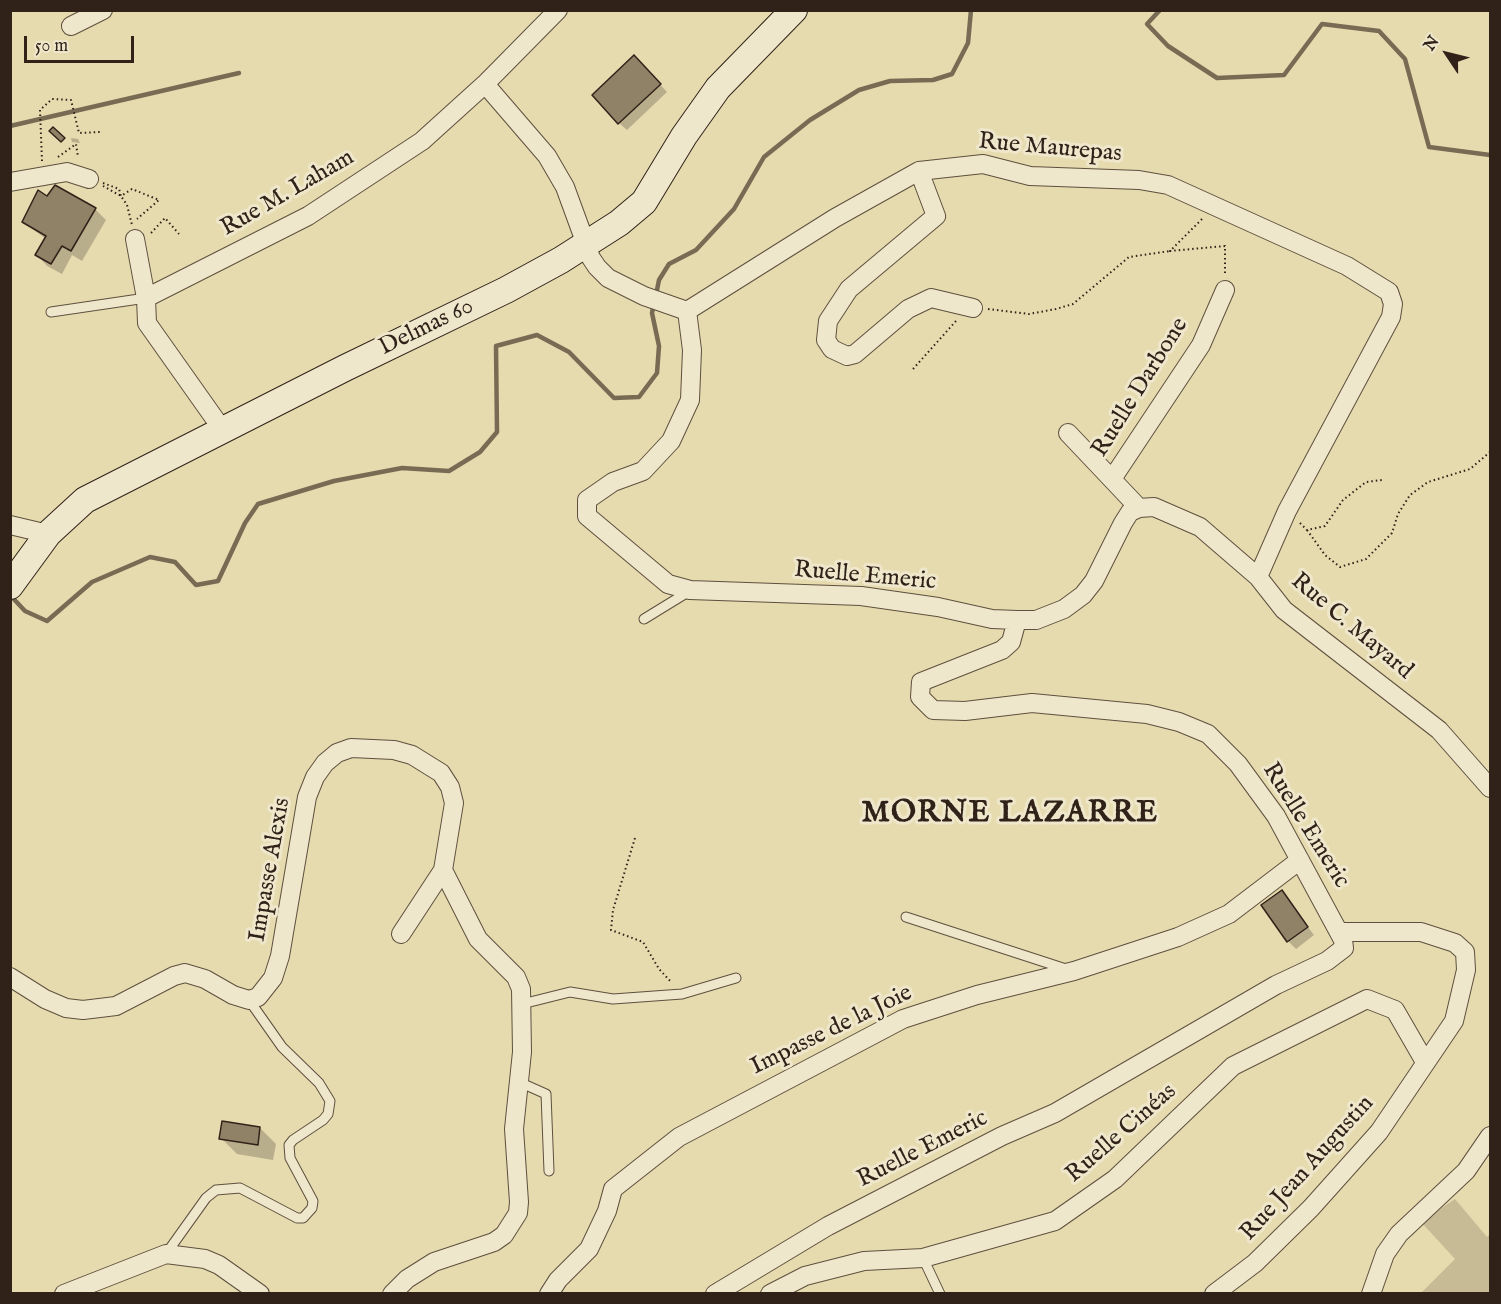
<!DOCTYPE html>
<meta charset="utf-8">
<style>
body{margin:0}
#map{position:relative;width:1501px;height:1304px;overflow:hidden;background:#e6daaf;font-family:"IM FELL English",serif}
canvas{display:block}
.frame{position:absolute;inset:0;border:12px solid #302219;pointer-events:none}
.north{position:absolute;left:1417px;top:24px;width:60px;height:60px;-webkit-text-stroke:4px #efe7cb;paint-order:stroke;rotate:305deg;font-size:16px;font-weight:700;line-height:24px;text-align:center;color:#302219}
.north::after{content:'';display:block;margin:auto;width:21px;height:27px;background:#302219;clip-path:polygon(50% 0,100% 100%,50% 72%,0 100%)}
.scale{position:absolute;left:24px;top:36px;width:110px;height:27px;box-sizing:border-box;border:3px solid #302219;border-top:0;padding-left:8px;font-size:18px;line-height:21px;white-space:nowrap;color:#302219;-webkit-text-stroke:4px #efe7cb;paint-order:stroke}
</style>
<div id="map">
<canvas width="1501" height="1304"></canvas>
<div class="frame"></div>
<div class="north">N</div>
<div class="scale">50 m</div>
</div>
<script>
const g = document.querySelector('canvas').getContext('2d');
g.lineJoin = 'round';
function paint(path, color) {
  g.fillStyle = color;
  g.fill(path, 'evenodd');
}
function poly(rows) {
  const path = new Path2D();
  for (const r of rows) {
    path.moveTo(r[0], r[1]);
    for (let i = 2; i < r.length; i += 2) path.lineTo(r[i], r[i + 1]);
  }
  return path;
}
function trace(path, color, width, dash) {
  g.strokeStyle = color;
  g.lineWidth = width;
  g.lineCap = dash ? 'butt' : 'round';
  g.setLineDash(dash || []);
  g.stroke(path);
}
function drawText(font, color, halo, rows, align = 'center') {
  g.font = font + ' "IM FELL English",serif';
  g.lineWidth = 6;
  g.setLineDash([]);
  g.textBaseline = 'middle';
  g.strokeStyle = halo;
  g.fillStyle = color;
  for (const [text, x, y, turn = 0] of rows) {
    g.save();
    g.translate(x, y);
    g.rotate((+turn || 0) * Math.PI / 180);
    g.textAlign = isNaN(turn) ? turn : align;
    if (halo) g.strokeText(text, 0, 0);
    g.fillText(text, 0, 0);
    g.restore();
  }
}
paint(poly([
 [1455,1199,1487,1237,1490,1234,1490,1293,1421,1293,1455,1259,1421,1222]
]), '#c7bb96');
paint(poly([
 [642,65,667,92,627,130,619,123],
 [71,138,78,139,80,143,72,142],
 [47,198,95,209,106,220,82,261,72,255,62,274,47,266,37,255,46,239,23,222],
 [1281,892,1314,935,1296,949,1288,941],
 [260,1128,276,1144,273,1160,237,1154,221,1138]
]), '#0003');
trace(poly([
 [1160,10,1147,24,1168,46,1217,78,1284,75,1322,24,1379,31,1405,59,1429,147,1490,155],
 [10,126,239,73],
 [656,295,659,280,669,264,696,250,734,209,764,157,810,120,859,90,890,81,933,80,952,74,968,43,971,10],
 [10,595,25,611,47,621,92,582,150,557,175,562,196,585,218,581,245,523,258,504,334,481,402,468,449,471,480,452,497,432,496,346,537,335,569,352,614,398,639,397,657,373,659,346,652,313,654,303]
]), '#786b54', 4.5);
const building = poly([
 [634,55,661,84,618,124,592,95,634,55],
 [53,127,65,138,61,142,49,131,53,127],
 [55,185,96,208,71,251,62,246,51,264,35,255,46,236,22,222,38,190,47,196,55,185],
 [1282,890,1308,927,1287,942,1261,905,1282,890],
 [222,1121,260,1127,258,1145,219,1139,222,1121]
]);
paint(building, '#8f8267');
trace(building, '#302219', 1.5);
const lane = poly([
 [51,312,146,298],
 [644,619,688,592],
 [906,917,1066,969],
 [522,1004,570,992,613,999,682,994,736,978],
 [519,1082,546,1094,549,1171],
 [166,1254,206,1198,216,1190,240,1188,297,1218,303,1218,312,1208,313,1201,290,1158,289,1145,293,1140,323,1120,328,1114,330,1101,319,1083,282,1047,249,1000],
 [923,1258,940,1294]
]);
const street = poly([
 [71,26,103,10],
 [485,84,547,156,565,187,591,258,597,267,608,278,644,296,687,311],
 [919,171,936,216,849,289,828,321,826,340,832,349,847,356,855,354,908,309,931,298,973,308],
 [10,182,67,172,89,179],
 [135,239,146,298],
 [687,311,692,350,690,400,671,441,643,471,613,482,587,500,587,516,668,584,690,590,861,596,938,607,992,619,1017,620,1011,642,1002,650,921,682,920,697,933,710,965,711,1032,703,1147,714,1179,722,1208,734,1238,764,1276,816,1343,940,1344,948,1327,961,1276,985,1055,1113,1002,1136,828,1226,715,1294],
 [687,311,835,218,919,171,983,164,1030,176,1139,180,1168,185,1347,266,1389,292,1393,304,1391,317,1287,511,1258,577],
 [222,429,147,323,146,298,308,216,422,141,485,84,558,10],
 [1068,433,1139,508],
 [1112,479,1201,345,1225,290],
 [10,525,48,534],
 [1017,620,1036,620,1064,609,1083,595,1094,581,1123,523,1130,512,1139,508,1154,507,1200,527,1258,577,1284,610,1439,730,1490,788],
 [401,934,443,870],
 [10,977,45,999,66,1008,83,1010,116,1006,174,976,185,973,205,979,233,995,249,1000,258,997,273,978,280,956,307,797,315,777,325,763,337,753,351,748,394,750,412,755,441,773,450,787,454,803,443,870,478,939,516,977,521,989,522,1052,514,1129,519,1202,518,1213,504,1235,494,1242,434,1262,407,1279,392,1294],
 [64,1294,166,1254,205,1259,219,1265,260,1294],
 [549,1294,558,1280,589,1249,607,1211,613,1189,679,1137,903,1019,977,995,1074,971,1178,937,1229,914,1300,860],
 [770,1294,805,1276,864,1261,923,1258,1055,1221,1115,1179,1233,1066,1367,999,1395,1010,1425,1062],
 [1214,1294,1255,1263,1311,1208,1379,1132,1454,1021,1466,970,1465,952,1455,943,1421,932,1341,932],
 [1371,1294,1385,1254,1399,1234,1466,1171,1490,1136]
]);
const secondary = poly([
 [10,586,48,534,85,500,345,368,506,290,561,260,619,223,644,202,684,136,718,88,794,10]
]);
trace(lane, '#5e503e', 11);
trace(street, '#5e503e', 20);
trace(secondary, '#302219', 28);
trace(poly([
 [58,157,76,144,78,157],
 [42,161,40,110,52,99,71,100,79,133,100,132],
 [103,183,119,189,121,196,132,189,159,200,137,219],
 [103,186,121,196,127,205,132,225],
 [1202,219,1170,251,1225,246,1225,274],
 [151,233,165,218,179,234],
 [988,309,1029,314,1056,309,1073,304,1129,257,1170,251],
 [913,369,956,321],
 [1300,523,1307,530,1325,526,1343,500,1366,482,1382,480],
 [1307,530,1325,555,1340,567,1366,559,1392,533,1398,514,1410,495,1428,482,1470,469,1490,452],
 [635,838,613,910,611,930,643,942,659,969,672,983]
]), '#302219', 2, [1.5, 3]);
trace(lane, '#efe7cb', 9);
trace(street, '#efe7cb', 18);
trace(secondary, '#efe7cb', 26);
drawText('24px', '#302219', '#efe7cb', [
 ["Rue Maurepas",1050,149,5],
 ["Rue M. Laham",288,194,-30],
 ["Delmas 60",427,328,-26],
 ["Ruelle Darbone",1141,388,-58],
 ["Ruelle Emeric",865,577,5],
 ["Rue C. Mayard",1351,627,40],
 ["Ruelle Emeric",1305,826,58],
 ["Impasse Alexis",271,870,-80],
 ["Impasse de la Joie",832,1031,-26],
 ["Ruelle Cinéas",1122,1134,-41],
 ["Ruelle Emeric",923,1150,-27],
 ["Rue Jean Augustin",1308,1169,-48]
]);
g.letterSpacing = '1.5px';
drawText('bold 30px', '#302219', '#efe7cb', [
 ["MORNE LAZARRE",1010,815]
]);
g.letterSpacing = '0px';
</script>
